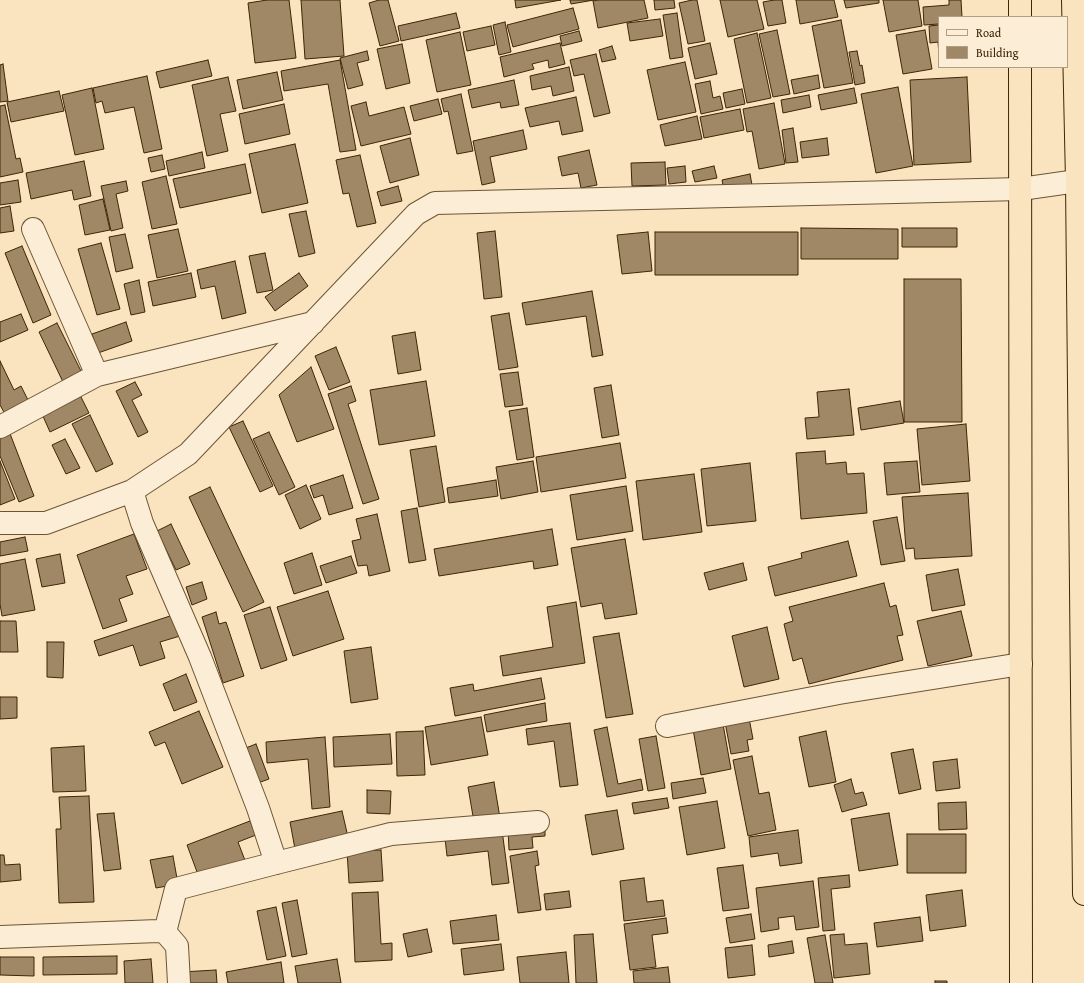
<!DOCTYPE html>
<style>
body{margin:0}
#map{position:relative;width:1084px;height:983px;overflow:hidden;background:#fae4c0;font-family:"Gentium Book Plus",serif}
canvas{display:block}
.legend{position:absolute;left:938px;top:16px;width:130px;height:52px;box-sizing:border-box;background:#fcedd6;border:1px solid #b09d82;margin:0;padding:5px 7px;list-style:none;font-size:12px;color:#3e2505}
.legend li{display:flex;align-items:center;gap:8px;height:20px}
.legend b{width:20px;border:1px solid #b09d82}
</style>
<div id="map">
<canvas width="1084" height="983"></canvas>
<ul class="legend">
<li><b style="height:5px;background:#fcedd6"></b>Road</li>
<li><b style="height:11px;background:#a08866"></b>Building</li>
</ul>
</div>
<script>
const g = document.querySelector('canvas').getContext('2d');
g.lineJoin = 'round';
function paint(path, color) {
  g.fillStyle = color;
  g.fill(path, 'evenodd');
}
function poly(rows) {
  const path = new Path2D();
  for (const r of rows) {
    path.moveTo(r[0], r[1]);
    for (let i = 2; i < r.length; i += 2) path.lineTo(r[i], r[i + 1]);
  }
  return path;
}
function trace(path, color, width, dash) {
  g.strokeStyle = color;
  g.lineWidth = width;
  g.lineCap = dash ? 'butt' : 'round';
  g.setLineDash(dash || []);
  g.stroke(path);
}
const building = poly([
 [267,0,289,0,296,58,255,63,248,3,267,0],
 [301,0,340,0,344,56,305,59,301,0],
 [379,0,388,0,399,41,380,46,369,3,379,0],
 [515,0,561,0,516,8,515,0],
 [570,0,594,0,571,4,570,0],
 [598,0,644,0,648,18,598,28,593,1,598,0],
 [654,0,674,0,675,8,655,10,654,0],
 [692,0,697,0,705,41,688,44,679,3,692,0],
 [720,0,757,0,764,29,728,37,720,0],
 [774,0,782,0,786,23,768,26,763,2,774,0],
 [796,0,834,0,838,17,800,24,796,0],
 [844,0,879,0,879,3,846,8,844,0],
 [883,0,918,0,922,26,889,32,883,0],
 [949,0,961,0,962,17,939,17,939,24,924,25,923,7,949,5,949,0],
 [573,8,579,29,513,47,507,25,573,8],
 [456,13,460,28,401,41,398,26,456,13],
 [677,13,683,57,670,59,663,15,677,13],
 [660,19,663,36,630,41,627,23,660,19],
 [841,20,853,83,824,88,812,26,841,20],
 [505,22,511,52,499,55,493,25,505,22],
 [939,25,939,55,938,42,930,43,929,26,939,25],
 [491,26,495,45,467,51,463,32,491,26],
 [777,30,790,94,773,97,759,34,777,30],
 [925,30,932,69,903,74,896,35,925,30],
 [579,31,582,41,562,46,560,36,579,31],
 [460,32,471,85,437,92,426,40,460,32],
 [757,33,771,98,747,103,734,39,757,33],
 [560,43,565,64,549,68,548,60,532,64,534,69,504,77,500,57,560,43],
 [710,43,717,74,695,79,688,48,710,43],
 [402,44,410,83,386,89,377,49,402,44],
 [612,46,616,59,602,62,599,50,612,46],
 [367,51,369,60,357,63,363,85,348,89,340,58,367,51],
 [857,51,860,66,862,65,865,83,855,85,849,52,857,51],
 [596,54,610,113,594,117,584,74,574,76,570,60,596,54],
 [208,60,212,76,160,88,156,72,208,60],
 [340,60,356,150,340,152,328,84,284,91,281,71,340,60],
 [685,62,696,112,658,120,647,70,685,62],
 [3,64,8,101,0,102,0,65,3,64],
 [569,67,574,91,553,96,551,86,532,90,530,76,569,67],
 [277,72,283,100,243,109,237,80,277,72],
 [818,75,820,88,794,94,791,80,818,75],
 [147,76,162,149,144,153,134,107,105,113,102,101,96,103,93,88,147,76],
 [228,77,236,111,220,114,228,151,207,156,192,85,228,77],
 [967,77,971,162,914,165,910,80,967,77],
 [514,80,519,105,501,108,500,102,472,108,468,90,514,80],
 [710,81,713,98,720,96,723,109,701,114,695,84,710,81],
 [898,87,913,166,876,173,861,94,898,87],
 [92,88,104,149,75,155,62,95,92,88],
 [854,88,857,103,821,110,818,95,854,88],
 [742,89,745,104,726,108,723,93,742,89],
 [59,91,64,111,11,122,7,102,59,91],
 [461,94,473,151,457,154,448,111,444,112,441,99,461,94],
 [809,95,811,107,783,113,781,100,809,95],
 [576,97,583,131,562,135,559,121,530,127,525,108,576,97],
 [438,99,442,114,414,121,410,106,438,99],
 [366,102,369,116,404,107,411,134,361,146,351,106,366,102],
 [774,103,785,164,759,169,752,131,747,132,743,109,774,103],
 [284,104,290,134,245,144,239,114,284,104],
 [5,105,16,159,20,158,23,172,0,177,0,106,5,105],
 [740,109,744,130,704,138,700,117,740,109],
 [697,116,702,139,665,146,660,125,697,116],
 [793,128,798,162,786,163,782,130,793,128],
 [523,130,527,149,490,157,495,182,482,185,473,141,523,130],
 [410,138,419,175,390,183,380,146,410,138],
 [827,138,829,155,802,158,800,142,827,138],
 [295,144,308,203,262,213,249,154,295,144],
 [589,150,597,185,581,188,578,173,562,176,558,157,589,150],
 [202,152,205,168,169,176,166,161,202,152],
 [162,155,165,169,151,172,148,158,162,155],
 [360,155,376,223,357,227,349,193,343,194,336,160,360,155],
 [84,161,91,196,74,200,72,190,31,199,26,173,84,161],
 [665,162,666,185,632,186,631,163,665,162],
 [245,164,251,193,180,208,173,179,245,164],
 [685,166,686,182,669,184,667,168,685,166],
 [714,166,717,178,695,182,692,171,714,166],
 [750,174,752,185,724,191,722,180,750,174],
 [166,176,177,224,152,229,142,182,166,176],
 [18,180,21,202,0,205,0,183,18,180],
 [126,181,128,191,116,194,123,228,111,231,101,186,126,181],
 [398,186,402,201,381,206,377,192,398,186],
 [103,199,110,230,85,235,79,205,103,199],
 [10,206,14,231,0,233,0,208,10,206],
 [306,211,315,253,299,257,289,214,306,211],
 [801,228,898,229,898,259,801,259,801,228],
 [902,228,957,228,957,247,902,247,902,228],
 [178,229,188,271,157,278,148,235,178,229],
 [495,231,502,297,484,299,477,233,495,231],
 [648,232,652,271,622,274,617,235,648,232],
 [655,232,798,232,798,275,655,275,655,232],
 [125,234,133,268,116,272,109,237,125,234],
 [101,243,120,309,97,315,78,249,101,243],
 [22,246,51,315,33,323,5,253,22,246],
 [265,253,273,290,257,293,249,256,265,253],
 [235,261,246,313,222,319,215,286,201,289,197,270,235,261],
 [191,273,196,297,153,306,148,282,191,273],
 [299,273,308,286,275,311,265,297,299,273],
 [904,279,961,279,962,422,904,422,904,279],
 [139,280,145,312,131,315,124,284,139,280],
 [592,291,603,355,592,357,586,316,526,325,522,303,592,291],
 [509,313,518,367,499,370,491,316,509,313],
 [21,314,28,330,0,342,0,322,21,314],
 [126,322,132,341,98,353,92,334,126,322],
 [57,323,83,375,64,384,39,332,57,323],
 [415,332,421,370,398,374,392,336,415,332],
 [336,347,350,382,329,390,315,356,336,347],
 [0,361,14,390,21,386,29,402,5,414,0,405,0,361],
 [311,367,334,429,297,442,279,395,311,367],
 [518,372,523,405,505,407,500,374,518,372],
 [426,381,435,436,379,445,370,390,426,381],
 [135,382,142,395,132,400,148,432,138,437,116,391,135,382],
 [611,385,619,435,602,438,594,388,611,385],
 [351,386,356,401,348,404,379,499,363,504,328,394,351,386],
 [849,389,854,435,807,439,805,418,819,417,817,392,849,389],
 [80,395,89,413,50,432,42,414,80,395],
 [900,401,904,423,861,430,858,408,900,401],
 [527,408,534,457,517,460,509,411,527,408],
 [90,415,113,464,96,472,72,424,90,415],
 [243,421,273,486,260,492,229,427,243,421],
 [966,424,970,481,922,485,917,429,966,424],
 [9,431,34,496,19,502,0,456,0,435,9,431],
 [269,432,295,487,279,495,253,439,269,432],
 [65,439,80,468,66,474,52,445,65,439],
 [620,443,626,478,541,492,536,457,620,443],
 [436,446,445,502,419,507,410,450,436,446],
 [825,451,826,464,846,462,847,474,864,473,867,513,801,519,796,453,825,451],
 [0,461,15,499,0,505,0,461],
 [533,461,538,492,501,499,496,467,533,461],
 [917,461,920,492,887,495,884,463,917,461],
 [750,463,756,521,707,526,701,469,750,463],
 [694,474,702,532,643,540,636,481,694,474],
 [343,475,353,508,329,515,323,495,314,498,310,486,343,475],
 [496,480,498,496,449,503,447,488,496,480],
 [306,485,321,519,300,529,285,495,306,485],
 [626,486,633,531,577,540,570,495,626,486],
 [210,487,264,602,243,612,189,497,210,487],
 [968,493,972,556,915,559,914,548,906,549,902,497,968,493],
 [417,508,426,560,409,563,401,511,417,508],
 [377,514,390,571,369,576,367,565,358,566,352,541,361,539,356,519,377,514],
 [897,517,905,561,881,565,873,521,897,517],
 [171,524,190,564,176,570,157,531,171,524],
 [552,529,558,565,534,569,533,561,439,576,434,549,552,529],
 [134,534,147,569,126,576,133,594,119,599,127,621,103,629,77,555,134,534],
 [25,537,28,551,0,556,0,542,25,537],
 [625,539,637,614,605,619,602,603,581,607,571,548,625,539],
 [848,541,857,576,775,596,768,567,802,558,801,553,848,541],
 [312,553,322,585,294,594,284,563,312,553],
 [60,554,65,583,42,587,36,559,60,554],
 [351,556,357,573,326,583,320,566,351,556],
 [25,559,35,610,2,616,0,604,0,564,25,559],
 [743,563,747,580,709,590,704,573,743,563],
 [958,569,965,605,932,611,926,575,958,569],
 [202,582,207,599,192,605,186,587,202,582],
 [884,583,890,607,896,605,903,635,897,636,903,660,809,684,802,658,793,661,784,624,793,621,789,607,884,583],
 [328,591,344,639,293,656,277,607,328,591],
 [576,602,585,663,503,676,500,656,553,647,547,607,576,602],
 [270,607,287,660,261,669,244,615,270,607],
 [961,611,972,656,928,666,917,621,961,611],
 [216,612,219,624,226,622,244,676,223,683,202,617,216,612],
 [173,615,180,636,160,642,165,658,140,666,133,645,99,656,94,641,173,615],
 [0,621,16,621,18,652,0,652,0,621],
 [767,627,779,679,744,687,732,636,767,627],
 [619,633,633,714,606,718,593,637,619,633],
 [47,642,64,642,63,678,47,677,47,642],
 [371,647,378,699,351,703,344,651,371,647],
 [186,674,197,702,174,711,163,684,186,674],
 [541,678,545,699,455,716,450,688,473,684,474,691,541,678],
 [0,697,17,697,17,718,0,719,0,697],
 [545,703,547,721,487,732,484,715,545,703],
 [199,711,223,767,182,784,165,742,155,746,149,732,199,711],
 [481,717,488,755,431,765,425,727,481,717],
 [749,718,753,739,747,740,749,751,731,754,725,722,749,718],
 [570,723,578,785,560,787,554,741,528,745,526,729,570,723],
 [723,724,731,769,701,775,693,729,723,724],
 [607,727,618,784,641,779,643,790,607,797,594,730,607,727],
 [423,731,425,775,397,776,396,732,423,731],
 [826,731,836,782,809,787,799,737,826,731],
 [390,734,392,764,334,767,333,737,390,734],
 [656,736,665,788,648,791,639,739,656,736],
 [325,737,330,807,312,809,308,759,267,763,266,742,325,737],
 [256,744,269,779,255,784,243,749,256,744],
 [84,746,86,791,53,792,51,748,84,746],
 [913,749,921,789,899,794,891,753,913,749],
 [752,756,759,794,769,792,776,830,748,836,733,760,752,756],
 [957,759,960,788,936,791,933,762,957,759],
 [703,778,706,793,673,799,671,783,703,778],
 [851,779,855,794,863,792,867,805,842,812,834,785,851,779],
 [494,782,500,818,474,822,468,787,494,782],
 [367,790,391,791,390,814,367,813,367,790],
 [89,796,94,902,59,903,56,829,61,829,59,797,89,796],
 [667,798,669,808,634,814,632,803,667,798],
 [717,801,725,848,687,855,679,807,717,801],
 [966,802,967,829,939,830,938,803,966,802],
 [617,810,624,849,592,855,585,815,617,810],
 [342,811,348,837,295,849,290,822,342,811],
 [114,813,121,869,104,871,97,814,114,813],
 [889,813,898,865,859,871,851,819,889,813],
 [250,821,256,835,238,842,246,863,200,880,187,845,250,821],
 [545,826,545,836,532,837,533,848,509,850,508,829,545,826],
 [502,830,509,883,492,885,488,851,447,856,445,838,502,830],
 [798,830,802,863,780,866,778,853,751,857,749,837,798,830],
 [907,834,966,834,966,873,907,873,907,834],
 [381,850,383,881,349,883,347,851,381,850],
 [537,851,539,865,535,866,541,910,518,913,510,856,537,851],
 [0,855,4,855,5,865,20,864,21,880,0,882,0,855],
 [173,856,178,884,156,888,150,860,173,856],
 [743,865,749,908,723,911,717,868,743,865],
 [849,875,850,887,831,889,835,930,823,931,818,878,849,875],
 [644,878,647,902,663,900,665,916,624,921,620,881,644,878],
 [813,881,819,927,796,930,794,916,778,918,779,929,761,932,756,888,813,881],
 [962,890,966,926,930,931,926,895,962,890],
 [569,891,571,907,546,910,544,894,569,891],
 [378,892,381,944,392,943,392,960,355,962,352,893,378,892],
 [297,900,307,954,292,957,282,903,297,900],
 [276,907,286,956,267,960,257,911,276,907],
 [751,914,755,939,730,943,726,918,751,914],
 [496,915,499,940,453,944,450,921,496,915],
 [920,917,923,941,877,947,874,923,920,917],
 [666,918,668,933,652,935,656,967,630,970,624,924,666,918],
 [427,929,432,952,408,957,403,934,427,929],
 [593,934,597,983,576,983,574,935,593,934],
 [844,934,845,945,867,943,870,974,834,978,830,935,844,934],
 [825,935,833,983,815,983,807,938,825,935],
 [792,941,794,953,769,957,768,945,792,941],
 [501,944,504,970,464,975,461,949,501,944],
 [752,945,755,975,728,978,725,948,752,945],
 [566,952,569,983,520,983,517,957,566,952],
 [117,956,117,974,43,975,43,957,117,956],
 [0,957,34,957,34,976,0,975,0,957],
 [151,959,153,983,125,983,124,961,151,959],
 [337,959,341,983,298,983,295,966,337,959],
 [281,962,284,983,228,983,226,972,281,962],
 [668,967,670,983,634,983,633,971,668,967],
 [216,970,217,983,182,983,181,972,216,970],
 [935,981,947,981,947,983,935,983,935,981]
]);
paint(building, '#a08866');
trace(building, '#3e2505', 1);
const street = poly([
 [33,229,97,375],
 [0,427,97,375,313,323],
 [132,491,142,523,200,657,258,808,276,863],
 [0,523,46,523,132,491,188,454,416,214,435,203,1021,189,1077,181,1084,181],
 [667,726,839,693,1021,664],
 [165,932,176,889,276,863,391,834,538,822],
 [0,937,158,931,165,932,177,946,179,983]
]);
const highway = poly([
 [1020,0,1020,17],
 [1073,0,1077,181,1084,894],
 [1020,67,1021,983]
]);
trace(street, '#6d5534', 24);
trace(highway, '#3e2505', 24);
trace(street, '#fcedd6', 22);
trace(highway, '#fae4c0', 22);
</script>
